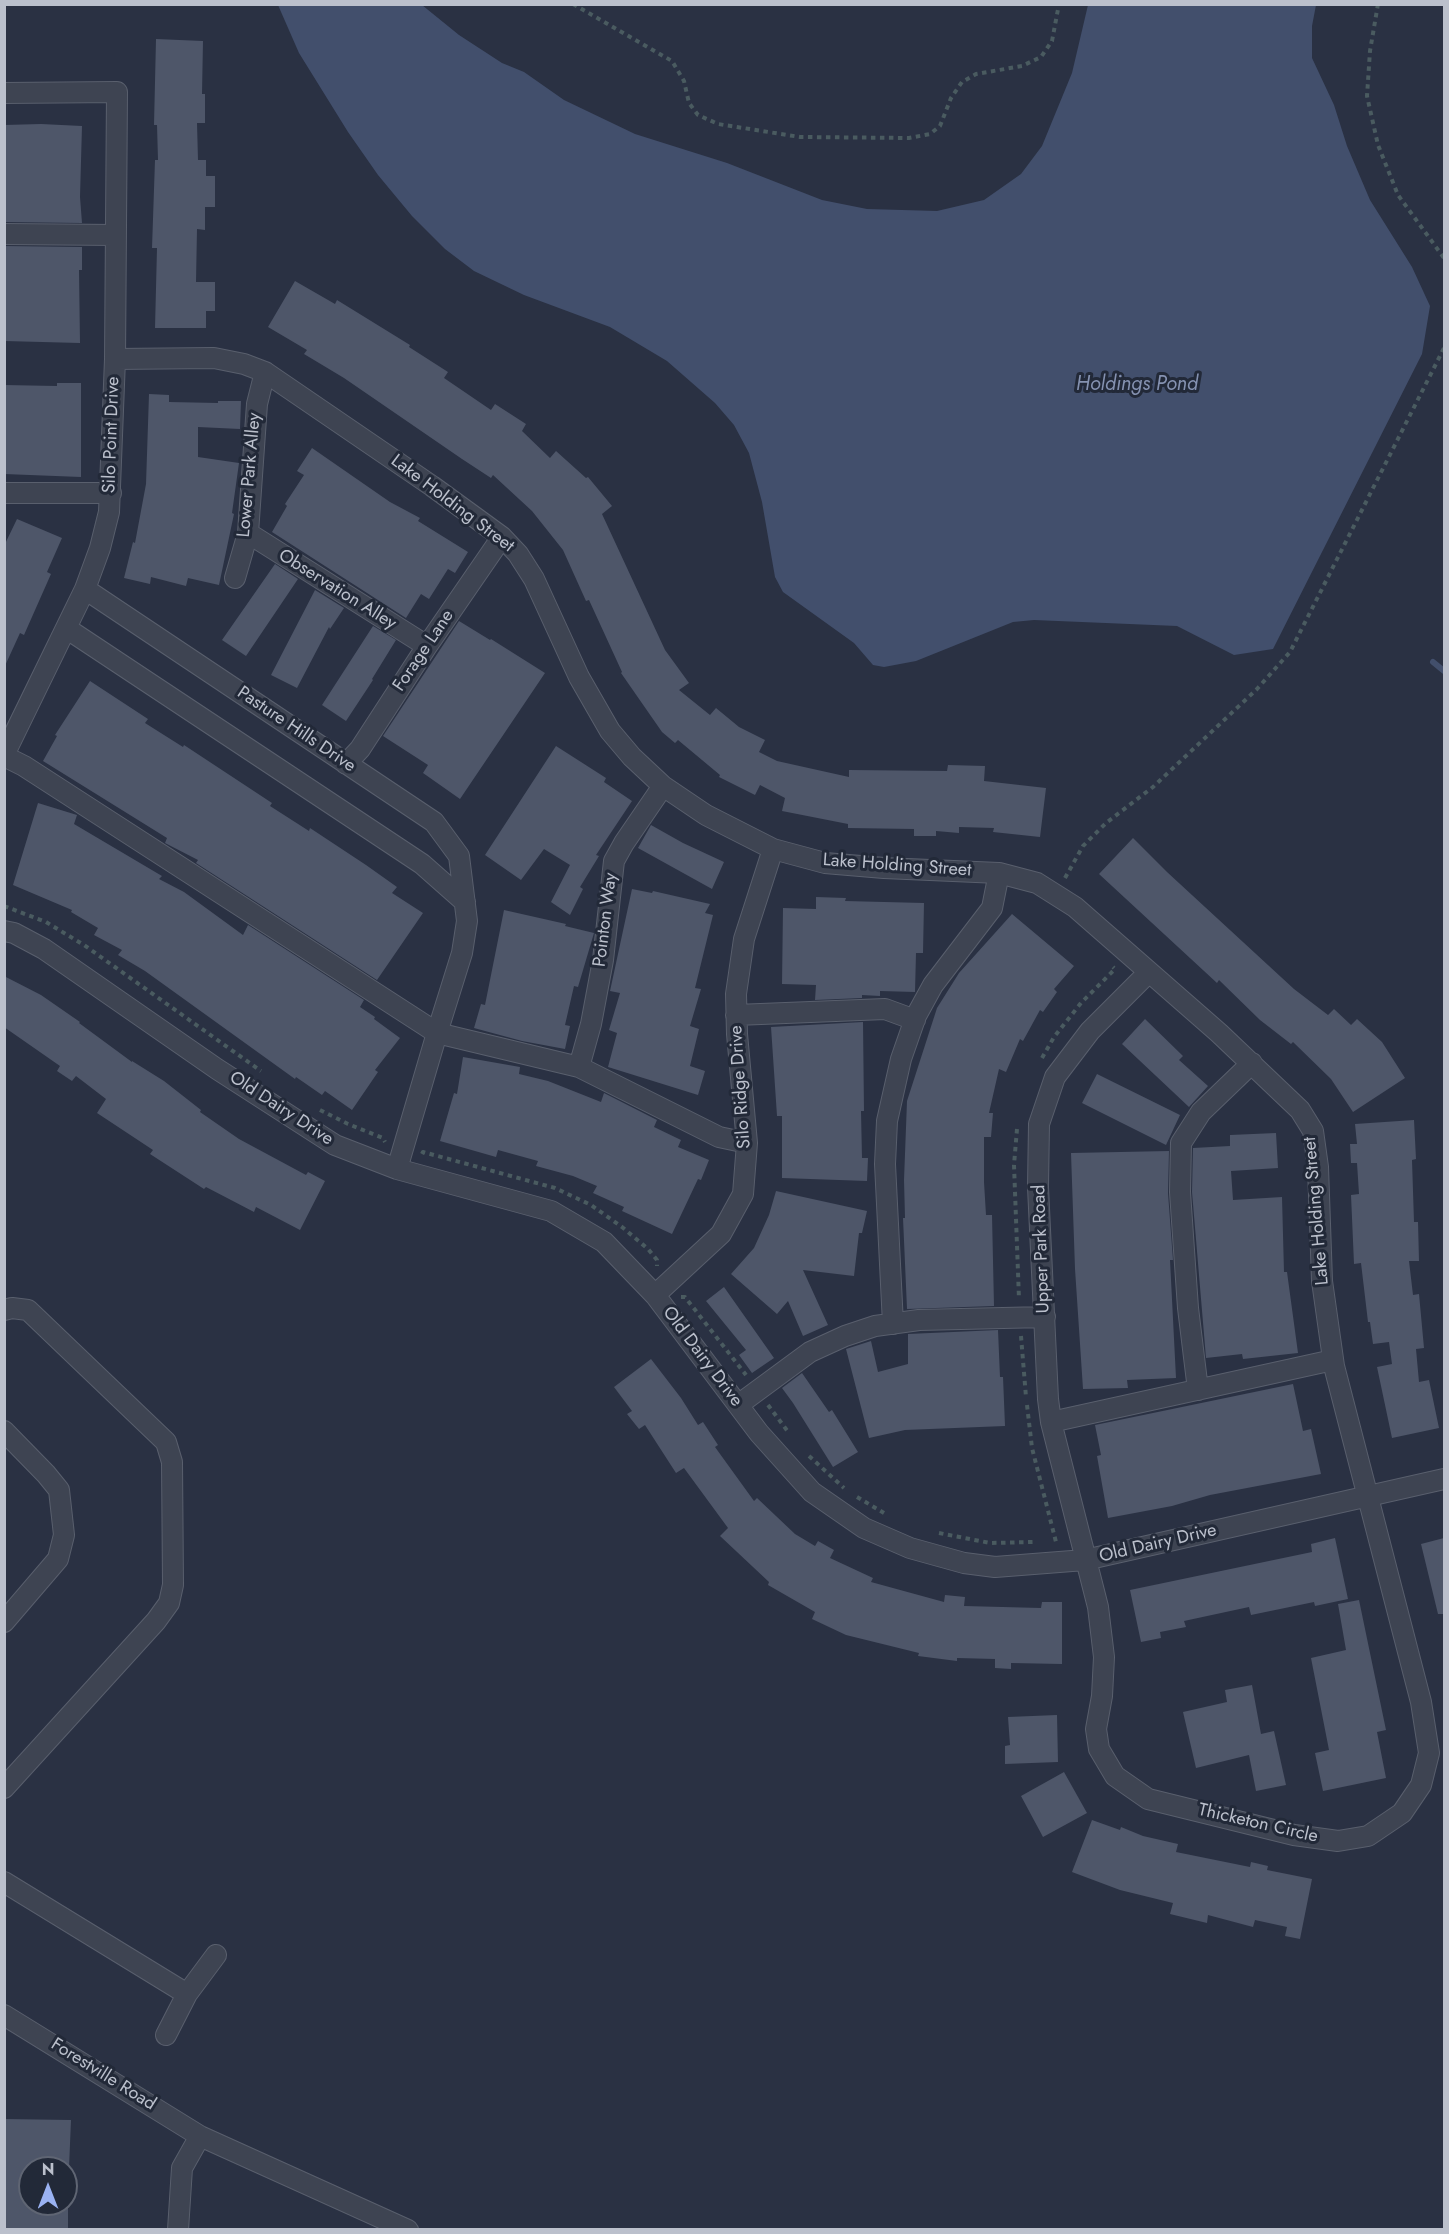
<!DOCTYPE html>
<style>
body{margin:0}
#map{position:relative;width:1449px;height:2234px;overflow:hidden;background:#2a3143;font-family:Jost,sans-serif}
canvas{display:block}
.frame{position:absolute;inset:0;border:6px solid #bbc0cc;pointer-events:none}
.north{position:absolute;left:18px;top:2156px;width:60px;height:60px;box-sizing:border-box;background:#222938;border:2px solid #5f6573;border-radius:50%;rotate:0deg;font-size:16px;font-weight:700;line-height:24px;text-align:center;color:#bbc0cc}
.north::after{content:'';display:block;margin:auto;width:21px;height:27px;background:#9ab2f2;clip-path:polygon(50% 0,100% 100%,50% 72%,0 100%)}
</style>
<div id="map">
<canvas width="1449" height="2234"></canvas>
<div class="frame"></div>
<div class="north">N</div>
</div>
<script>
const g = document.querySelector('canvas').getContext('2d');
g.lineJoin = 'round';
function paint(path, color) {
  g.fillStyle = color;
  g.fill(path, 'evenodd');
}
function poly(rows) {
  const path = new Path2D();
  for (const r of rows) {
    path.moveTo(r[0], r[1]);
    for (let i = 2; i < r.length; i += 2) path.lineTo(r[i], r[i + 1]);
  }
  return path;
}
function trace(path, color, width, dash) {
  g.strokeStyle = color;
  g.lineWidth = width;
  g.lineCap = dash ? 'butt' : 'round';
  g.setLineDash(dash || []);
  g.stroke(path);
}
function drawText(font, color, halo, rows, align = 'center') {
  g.font = font + ' Jost,sans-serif';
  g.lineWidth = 6;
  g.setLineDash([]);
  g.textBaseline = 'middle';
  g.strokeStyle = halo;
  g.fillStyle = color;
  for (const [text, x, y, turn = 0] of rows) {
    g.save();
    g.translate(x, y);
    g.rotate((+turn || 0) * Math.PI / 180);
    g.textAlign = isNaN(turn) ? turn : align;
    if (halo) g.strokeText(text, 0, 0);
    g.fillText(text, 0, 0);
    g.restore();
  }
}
paint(poly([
 [278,5,422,5,459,35,502,63,524,72,564,100,635,134,727,163,822,200,867,209,937,211,984,200,1021,174,1042,146,1072,73,1088,5,1316,5,1312,26,1312,58,1334,105,1347,146,1370,200,1412,267,1430,306,1422,354,1273,649,1234,655,1177,626,1034,620,1013,622,916,661,884,667,873,665,854,643,783,592,775,577,762,502,749,453,734,425,715,403,667,361,610,327,524,295,474,271,445,249,412,216,378,175,348,132,299,53]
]), '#424f6c');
trace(poly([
 [1433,662,1444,671]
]), '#424f6c', 6);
paint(poly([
 [156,39,203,41,202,94,205,94,205,123,197,123,198,160,206,160,206,176,215,176,215,207,205,207,205,230,197,229,196,282,215,282,215,311,206,311,206,328,155,328,157,248,152,248,155,160,158,160,157,125,154,125],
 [41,124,82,126,80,197,82,223,4,222,4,125],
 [4,246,82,247,82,270,79,270,80,343,4,341],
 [295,281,335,304,337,300,410,345,409,347,448,372,444,378,491,410,495,404,526,424,522,431,550,458,556,451,586,478,588,477,612,506,602,514,665,650,689,683,679,690,710,715,716,708,739,727,765,740,759,752,777,761,849,777,849,770,947,771,948,765,985,766,984,781,1046,788,1040,837,993,832,994,828,959,827,959,833,936,831,936,836,914,836,914,829,848,828,848,824,782,811,785,798,760,785,755,795,719,777,720,775,678,740,675,743,662,732,621,673,622,672,589,600,586,601,563,550,532,511,493,475,491,478,462,459,344,378,304,354,307,350,268,327],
 [57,383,81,383,81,477,4,474,4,385,57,386],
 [149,394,169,395,169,402,218,403,218,401,241,401,240,429,198,427,198,457,239,463,232,513,234,514,219,585,188,578,186,586,151,577,150,584,124,578,133,542,135,543,146,484],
 [312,448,390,502,420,518,418,521,468,552,455,573,448,569,429,599,421,594,406,618,272,532,287,506,285,504,304,475,297,471],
 [17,519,62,538,47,572,51,574,24,635,20,633,4,668,4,546],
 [275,564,298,579,246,656,222,640],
 [315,590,344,608,330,629,329,627,297,688,271,675],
 [459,621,490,640,491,639,545,673,460,799,423,773,428,765,383,736],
 [373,626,396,640,372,679,373,680,346,721,322,705],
 [90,681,148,719,145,723,183,747,184,745,272,803,270,806,309,831,310,828,366,865,397,887,392,893,423,913,377,980,196,863,198,860,165,843,167,838,43,761,57,736,55,735],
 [556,746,606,778,604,782,632,801,596,855,599,856,580,887,583,889,570,915,551,902,570,865,544,849,521,880,485,855],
 [38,803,77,815,74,824,162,876,159,879,184,892,243,935,248,925,364,1000,360,1007,375,1017,374,1019,400,1038,375,1070,378,1072,352,1110,325,1091,322,1095,296,1077,295,1079,145,971,118,955,122,950,94,935,98,928,71,912,72,910,13,885],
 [651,825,683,843,724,862,712,889,638,848],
 [1133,838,1167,872,1294,989,1328,1015,1334,1009,1351,1025,1357,1019,1382,1042,1405,1078,1353,1112,1331,1079,1293,1042,1291,1044,1260,1020,1219,980,1217,983,1099,874],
 [632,889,652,893,653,891,710,904,705,913,713,915,695,988,701,989,690,1026,699,1029,690,1066,705,1071,698,1095,608,1067,617,1033,609,1030,620,993,610,991],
 [816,897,846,898,845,901,924,903,923,953,916,953,915,992,880,991,880,996,862,995,862,998,815,1000,816,985,782,984,783,908,816,909],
 [504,910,566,924,565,926,594,933,578,987,574,986,565,1025,570,1026,565,1049,522,1041,474,1028,481,1004,485,1005],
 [1012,914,1074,966,1054,989,1057,992,1043,1012,1040,1010,1023,1041,1020,1039,1006,1072,999,1069,989,1113,993,1113,991,1137,984,1137,984,1182,986,1215,992,1215,994,1306,907,1309,903,1218,905,1218,904,1180,907,1101,937,1008,959,973],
 [4,976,41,995,80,1022,79,1023,132,1062,132,1061,164,1081,201,1110,200,1112,239,1139,306,1175,308,1172,325,1181,300,1230,256,1207,254,1212,206,1187,204,1189,150,1154,153,1150,97,1113,106,1099,76,1076,72,1081,57,1071,60,1066,4,1027],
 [1145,1019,1183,1056,1179,1060,1208,1086,1189,1107,1122,1044],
 [863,1022,864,1111,861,1111,862,1158,868,1158,867,1181,782,1178,782,1116,777,1116,771,1027],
 [463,1057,520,1067,519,1074,548,1081,601,1102,604,1093,657,1120,654,1127,681,1140,678,1147,709,1160,701,1180,698,1179,672,1234,622,1211,624,1207,593,1193,597,1186,573,1176,536,1166,538,1161,498,1150,496,1157,440,1141,454,1093,457,1094],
 [1097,1074,1180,1115,1166,1145,1082,1103],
 [1414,1120,1416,1159,1412,1160,1414,1222,1418,1222,1419,1261,1409,1261,1413,1295,1419,1294,1424,1348,1416,1349,1419,1382,1429,1380,1439,1428,1392,1438,1377,1367,1392,1364,1389,1342,1373,1344,1370,1322,1368,1322,1361,1263,1354,1264,1351,1195,1359,1194,1357,1163,1351,1163,1350,1144,1357,1144,1355,1124],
 [1276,1133,1278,1168,1231,1171,1233,1200,1282,1197,1284,1272,1287,1272,1298,1353,1243,1359,1242,1354,1206,1358,1192,1192,1193,1148,1230,1146,1230,1135],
 [1169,1151,1168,1193,1173,1260,1170,1260,1176,1378,1127,1380,1128,1388,1083,1389,1075,1269,1071,1153],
 [776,1191,867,1211,862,1233,859,1233,854,1276,803,1270,828,1325,803,1336,788,1301,777,1314,731,1274,754,1248,769,1215],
 [724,1287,774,1358,752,1373,739,1355,746,1350,706,1301],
 [998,1330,1000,1377,1003,1377,1005,1426,905,1430,869,1438,846,1349,871,1341,878,1372,908,1364,908,1334],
 [651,1359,681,1398,698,1425,703,1422,718,1445,715,1447,754,1501,757,1498,795,1534,815,1546,818,1541,834,1550,830,1558,873,1578,871,1582,944,1602,945,1595,965,1597,964,1606,1041,1608,1042,1602,1062,1602,1062,1664,1011,1663,1011,1669,995,1668,995,1659,957,1658,957,1661,918,1656,919,1653,846,1635,812,1619,815,1612,768,1585,769,1582,720,1536,728,1528,684,1468,676,1473,645,1425,639,1429,627,1414,632,1411,614,1387],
 [802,1373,829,1412,832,1410,858,1452,833,1467,793,1403,782,1388],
 [1293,1384,1303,1431,1311,1429,1321,1474,1210,1495,1172,1506,1108,1518,1097,1456,1101,1455,1095,1425],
 [1335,1538,1348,1599,1315,1606,1314,1602,1251,1615,1249,1607,1184,1621,1186,1627,1160,1632,1161,1638,1141,1642,1130,1590,1312,1552,1311,1544],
 [1444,1538,1444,1614,1438,1614,1421,1544],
 [1359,1600,1386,1730,1377,1732,1386,1778,1323,1791,1315,1753,1329,1750,1311,1658,1346,1650,1338,1604],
 [1252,1685,1261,1734,1274,1731,1286,1785,1256,1791,1249,1755,1196,1768,1183,1712,1227,1702,1225,1690],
 [1057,1715,1058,1762,1005,1764,1005,1746,1010,1745,1008,1717],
 [1064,1772,1087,1813,1043,1837,1021,1796],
 [1092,1820,1120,1830,1121,1827,1143,1836,1178,1844,1176,1852,1250,1867,1251,1862,1268,1866,1267,1870,1312,1879,1300,1939,1285,1936,1287,1927,1255,1920,1253,1927,1208,1915,1207,1923,1170,1914,1173,1903,1120,1890,1072,1872],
 [4,2119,71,2120,69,2168,30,2168,30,2204,68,2204,68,2229,4,2229]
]), '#4e5669');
const minor = poly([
 [4,93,117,92,115,359,109,512,100,548,85,589,4,755],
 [4,234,115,235],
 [115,359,214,358,244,364,265,372,432,486,502,537,518,554,534,579,579,677,610,731,632,757,663,786,706,815,773,849,825,863,884,868,999,873,1037,883,1075,907,1219,1033,1300,1110,1313,1131,1318,1167,1322,1281,1334,1366,1421,1702,1429,1753,1421,1785,1402,1813,1368,1836,1338,1841,1294,1835,1148,1799,1115,1776,1099,1749,1096,1729,1102,1696,1104,1657,1098,1607,1051,1422,1048,1399,1038,1187,1039,1124,1055,1077,1090,1031,1148,973],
 [4,493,111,493],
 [248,533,427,646],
 [235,578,248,533,257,404,265,372],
 [85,589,434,822,459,856,467,921,462,953,437,1033,397,1169],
 [66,628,422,864,465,902],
 [4,756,24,766,437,1033,579,1067,719,1137,747,1143],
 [346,764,360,749,427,646,502,537],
 [4,931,14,933,44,949,217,1069,335,1145,397,1169,551,1211,604,1242,655,1295,759,1433,812,1492,864,1528,910,1548,964,1563,995,1567,1085,1560,1444,1479],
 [736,1015,885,1009,915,1020],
 [579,1067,591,1024,603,960,614,861,624,843,663,786],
 [655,1295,721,1234,743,1194,747,1143,737,1034,736,994,744,939,773,849],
 [4,1310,12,1308,28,1310,166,1442,172,1462,173,1585,169,1603,156,1621,4,1788],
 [893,1324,885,1164,887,1121,901,1059,916,1016,933,985,992,908,999,873],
 [1198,1390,1188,1308,1180,1192,1181,1143,1201,1112,1252,1063],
 [738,1405,810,1352,845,1336,875,1326,919,1320,1045,1317],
 [1051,1422,1333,1360],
 [4,1431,46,1474,59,1490,64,1535,58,1559,4,1622],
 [4,1882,187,1994,216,1955],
 [4,2015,200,2136,408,2230],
 [166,2035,187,1994],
 [178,2230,182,2168,200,2136]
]);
trace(minor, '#595f6d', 22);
trace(poly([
 [573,4,672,61,684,81,689,103,698,115,718,124,800,137,909,138,930,134,940,126,951,98,962,82,976,74,1022,66,1041,57,1052,41,1059,4],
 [1378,4,1370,51,1367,96,1378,145,1398,195,1444,258],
 [1065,878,1083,846,1106,823,1153,787,1257,689,1290,652,1444,348],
 [4,906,46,922,84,945,261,1071],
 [1042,1058,1054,1037,1081,1003,1115,969,1113,967],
 [320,1110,348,1124,383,1138,385,1142],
 [1017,1129,1014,1165,1019,1299],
 [422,1154,423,1152,555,1188,591,1205,622,1227,648,1249,657,1260,657,1266],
 [681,1297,685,1297,746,1375],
 [1021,1336,1026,1397],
 [768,1405,789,1433],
 [1027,1405,1032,1448,1056,1542],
 [809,1456,844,1488],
 [857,1497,884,1513],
 [939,1533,990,1543,1033,1542]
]), '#4a5b60', 4, [4.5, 4.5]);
trace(minor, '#3e4452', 20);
drawText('18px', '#bbc0cc', '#222938', [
 ["Silo Point Drive",112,435,-88],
 ["Lower Park Alley",250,475,-85],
 ["Lake Holding Street",452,504,37],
 ["Observation Alley",337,590,32],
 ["Forage Lane",424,651,-56],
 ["Pasture Hills Drive",296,730,34],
 ["Lake Holding Street",897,866,4],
 ["Pointon Way",606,920,-83],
 ["Silo Ridge Drive",741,1087,-94],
 ["Old Dairy Drive",281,1109,33],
 ["Lake Holding Street",1317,1211,-95],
 ["Upper Park Road",1042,1249,-92],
 ["Old Dairy Drive",702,1357,53],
 ["Old Dairy Drive",1158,1544,-13],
 ["Thicketon Circle",1258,1824,13],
 ["Forestville Road",103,2075,32]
]);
drawText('italic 20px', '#8592b1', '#222938', [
 ["Holdings Pond",1137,385]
]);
</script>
